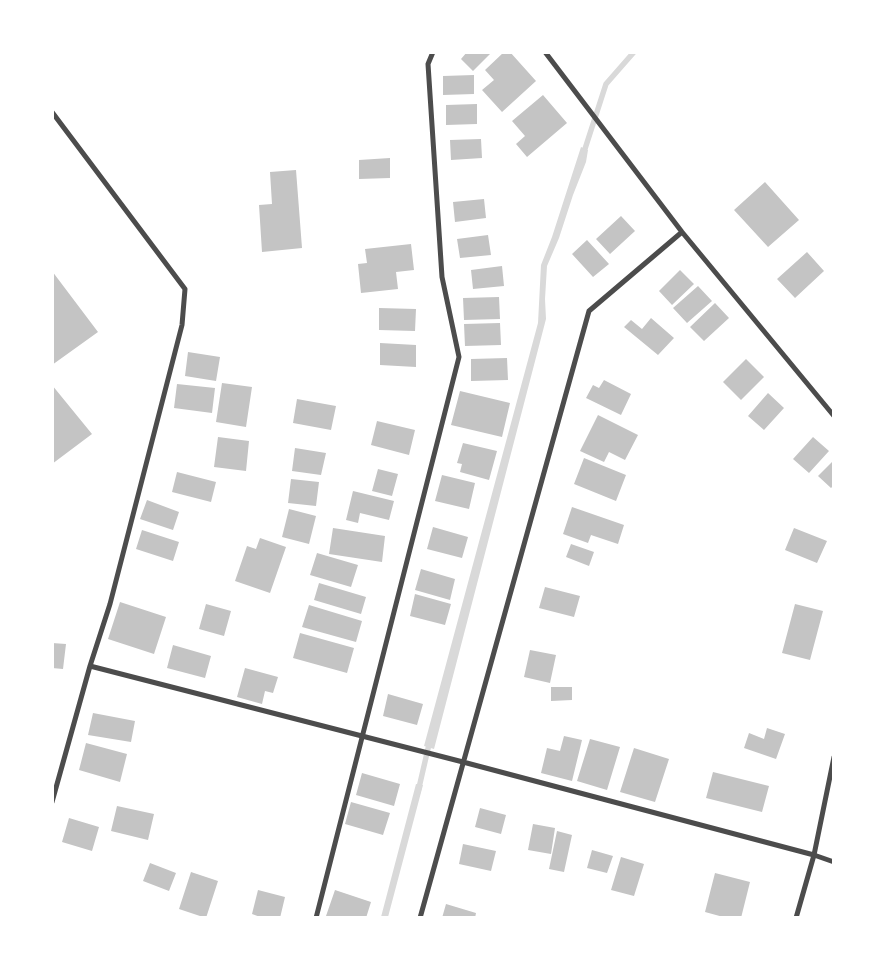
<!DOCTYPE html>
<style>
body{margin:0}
#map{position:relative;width:886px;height:970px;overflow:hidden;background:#fff;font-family:Arial,sans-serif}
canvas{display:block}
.frame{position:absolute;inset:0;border:54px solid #fff;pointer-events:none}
</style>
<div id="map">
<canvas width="886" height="970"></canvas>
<div class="frame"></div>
</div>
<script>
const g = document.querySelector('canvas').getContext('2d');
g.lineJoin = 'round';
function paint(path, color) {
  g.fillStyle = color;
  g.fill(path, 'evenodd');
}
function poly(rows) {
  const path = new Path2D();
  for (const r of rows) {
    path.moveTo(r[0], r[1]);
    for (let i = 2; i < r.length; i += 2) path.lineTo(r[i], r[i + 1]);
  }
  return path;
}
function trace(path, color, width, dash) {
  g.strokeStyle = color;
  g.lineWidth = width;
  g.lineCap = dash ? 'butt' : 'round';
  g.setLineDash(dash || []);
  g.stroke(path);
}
paint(poly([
 [581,147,588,150,586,162,573,195,559,238,547,266,545,299,546,319,434,749,424,746,538,323,541,265,552,237],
 [416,784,423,785,388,917,381,917]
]), '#d9d9d9');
trace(poly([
 [583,155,606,84,634,52],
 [418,792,430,740]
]), '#d9d9d9', 5.5);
paint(poly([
 [467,52,492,52,473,71,461,59],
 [504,52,510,52,536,81,502,112,482,90,494,80,485,70],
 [474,75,474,94,443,95,443,76],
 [543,95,567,123,527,157,516,144,525,136,512,121],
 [477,104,477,124,446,125,446,105],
 [481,139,482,158,451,160,450,140],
 [390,158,390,178,359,179,359,160],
 [296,170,302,248,262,252,259,205,272,204,270,172],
 [765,182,799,220,768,247,734,210],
 [484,199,486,218,455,222,453,202],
 [621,216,635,231,610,254,596,239],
 [488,235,491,255,460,258,457,239],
 [587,240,609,264,593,277,572,254],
 [411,244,414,270,396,272,398,289,361,293,358,264,367,263,365,249],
 [807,252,824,271,795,298,777,279],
 [502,266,504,286,473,289,471,270],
 [680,270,694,284,672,305,659,291],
 [52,271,98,332,52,365],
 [698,286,712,301,687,323,673,308],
 [499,297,500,319,464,320,463,298],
 [715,303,729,318,704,341,690,327],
 [379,308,416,309,415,331,379,330],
 [651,318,674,338,658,355,624,327,631,320,642,329],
 [500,323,501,345,465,346,464,324],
 [380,343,416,345,416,367,380,365],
 [188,352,220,357,216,381,185,376],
 [507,358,508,380,471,381,471,359],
 [746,359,764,377,741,400,723,382],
 [604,380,631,394,621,415,586,398,593,385,599,388],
 [222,383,252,387,246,427,216,422],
 [177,384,215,388,212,413,174,408],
 [52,385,92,434,52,464],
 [460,391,510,403,502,437,451,425],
 [768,393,784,408,764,430,748,416],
 [297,399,336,406,331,430,293,423],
 [598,415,638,435,625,460,609,452,604,462,580,451],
 [377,421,415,430,409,455,371,445],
 [218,437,249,441,246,471,214,467],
 [813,437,829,451,809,473,793,459],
 [463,443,497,451,489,480,460,472,462,464,457,463],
 [295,448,326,453,321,475,292,471],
 [584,458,626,475,616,501,574,484],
 [834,460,834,485,831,488,818,476],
 [378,469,398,474,392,496,372,491],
 [177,472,216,482,211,502,172,492],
 [442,475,475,483,469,509,435,501],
 [291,479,319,482,316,506,288,503],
 [353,491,394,501,389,520,360,513,358,523,346,520],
 [147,500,179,512,173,530,140,519],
 [572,507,624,525,618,544,591,535,588,543,563,534],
 [289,509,316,516,309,544,282,537],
 [433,527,468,537,462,558,427,549],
 [333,528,385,536,382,562,329,554],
 [794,528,827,541,817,563,785,550],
 [142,530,179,542,173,561,136,549],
 [260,538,286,547,270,593,235,581,247,546,256,549],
 [571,544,594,552,589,566,566,557],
 [317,553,358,565,351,587,310,575],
 [421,569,455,579,450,600,415,590],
 [319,583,366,597,361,614,314,600],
 [545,587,580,596,574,617,539,608],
 [415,594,451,604,445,625,410,616],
 [120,602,166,617,154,654,108,639],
 [206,604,231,611,224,636,199,629],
 [795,604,823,611,810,660,782,653],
 [309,605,362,621,356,642,302,627],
 [300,633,354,648,347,673,293,658],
 [52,643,66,644,63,669,52,668],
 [173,645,211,656,205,678,167,668],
 [530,650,556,655,550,683,524,677],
 [245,668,278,677,273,693,265,691,262,704,237,697],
 [551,687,572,687,572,700,551,701],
 [388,694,423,704,417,725,383,716],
 [93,713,135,721,131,742,88,735],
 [767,728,785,734,776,759,744,748,749,733,764,739],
 [564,736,582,740,572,781,541,773,547,748,560,751],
 [590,739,620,747,607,790,577,781],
 [86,743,127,754,120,782,79,770],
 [634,748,669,759,655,802,620,792],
 [713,772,769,786,762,812,706,798],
 [362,773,400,784,394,806,356,795],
 [351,802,390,813,383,835,345,824],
 [117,806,154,814,148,840,111,831],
 [480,808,506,815,501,834,475,827],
 [69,818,99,827,92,851,62,842],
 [533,824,555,828,551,854,528,850],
 [557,831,572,835,564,872,549,869],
 [463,844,496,851,491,871,459,864],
 [592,850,613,856,607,873,587,868],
 [621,857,644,864,634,896,611,890],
 [150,863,176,873,169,891,143,881],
 [191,872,218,881,206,918,179,909],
 [715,873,750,882,741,918,727,918,705,912],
 [258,890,285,897,280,918,263,918,252,914],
 [335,890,371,902,366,918,330,918,326,916],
 [446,904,476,913,475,918,442,918]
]), '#c4c4c4');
trace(poly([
 [545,52,682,232,834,416],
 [52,112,185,289,182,325,110,604,90,666,52,802],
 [90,666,463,762,814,855,834,862],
 [316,918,459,357,442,277,428,64,433,52],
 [420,918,589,311,682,232],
 [796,918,814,855,834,757]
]), '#4c4c4c', 5);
</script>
